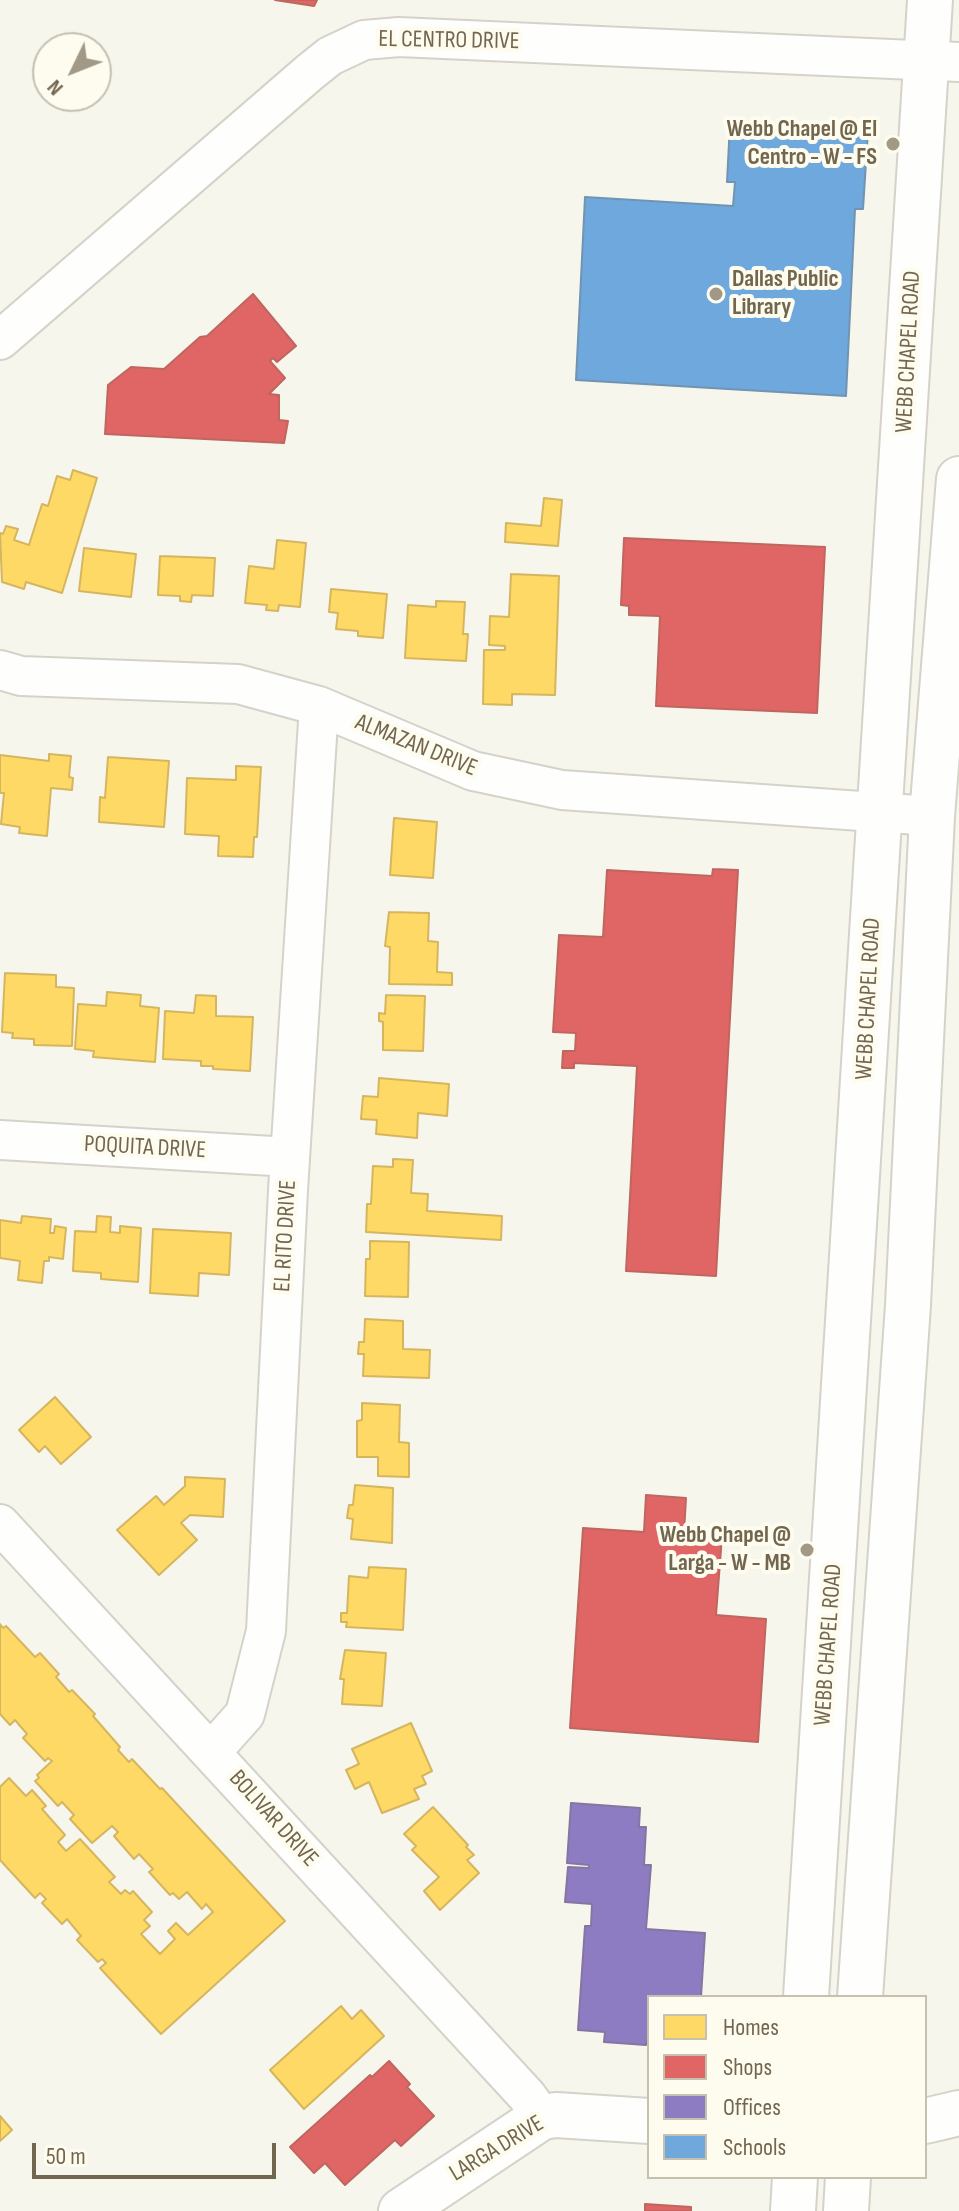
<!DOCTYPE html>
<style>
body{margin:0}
#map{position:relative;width:959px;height:2211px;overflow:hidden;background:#f7f6ed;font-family:"Sofia Sans Condensed",sans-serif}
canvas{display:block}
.legend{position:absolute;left:647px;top:1995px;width:280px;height:184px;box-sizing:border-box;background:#fdfcef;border:2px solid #c6c0af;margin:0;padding:10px 14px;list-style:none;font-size:24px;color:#73664f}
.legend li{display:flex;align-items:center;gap:16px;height:40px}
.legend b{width:40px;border:2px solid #c6c0af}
.north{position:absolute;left:32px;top:32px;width:80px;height:80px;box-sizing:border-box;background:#fdfcef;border:2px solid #c6c0af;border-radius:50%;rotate:227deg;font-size:22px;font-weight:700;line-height:32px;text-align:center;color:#73664f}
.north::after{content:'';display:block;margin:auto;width:28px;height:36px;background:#a19886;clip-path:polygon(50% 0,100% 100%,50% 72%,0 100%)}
.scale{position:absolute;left:32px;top:2143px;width:244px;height:36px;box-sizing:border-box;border:4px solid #73664f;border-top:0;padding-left:10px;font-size:24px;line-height:28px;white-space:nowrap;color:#73664f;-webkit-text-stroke:6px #fdfcef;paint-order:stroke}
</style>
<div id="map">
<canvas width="959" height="2211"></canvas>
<ul class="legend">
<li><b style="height:22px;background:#ffd966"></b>Homes</li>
<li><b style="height:22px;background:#e06666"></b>Shops</li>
<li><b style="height:22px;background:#8e7cc3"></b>Offices</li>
<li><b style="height:22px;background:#6fa8dc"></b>Schools</li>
</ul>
<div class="north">N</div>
<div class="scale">50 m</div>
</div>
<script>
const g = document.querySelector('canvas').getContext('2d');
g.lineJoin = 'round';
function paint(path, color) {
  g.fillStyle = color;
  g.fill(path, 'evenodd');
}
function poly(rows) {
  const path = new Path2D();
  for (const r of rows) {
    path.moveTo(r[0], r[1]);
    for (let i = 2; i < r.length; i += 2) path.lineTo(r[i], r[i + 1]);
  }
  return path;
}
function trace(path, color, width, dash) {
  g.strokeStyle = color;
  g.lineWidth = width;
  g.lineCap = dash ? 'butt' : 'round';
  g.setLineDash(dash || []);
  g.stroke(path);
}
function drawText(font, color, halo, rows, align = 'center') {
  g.font = font + ' "Sofia Sans Condensed",sans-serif';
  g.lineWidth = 8;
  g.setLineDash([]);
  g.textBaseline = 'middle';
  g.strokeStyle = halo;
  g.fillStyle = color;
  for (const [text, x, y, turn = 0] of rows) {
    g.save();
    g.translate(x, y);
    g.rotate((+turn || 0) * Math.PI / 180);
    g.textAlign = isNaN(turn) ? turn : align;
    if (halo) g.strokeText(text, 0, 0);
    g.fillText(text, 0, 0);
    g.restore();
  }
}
const homes = poly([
 [73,470,97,478,62,593,26,582,24,589,2,582,0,533,3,534,6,526,18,529,14,540,29,545,42,504,48,506,57,476,70,480,73,470],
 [544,498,562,500,558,546,505,542,506,523,541,526,544,498],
 [277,540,306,543,300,607,279,605,278,611,266,610,267,605,245,603,249,566,274,569,277,540],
 [84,548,136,554,131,597,79,591,84,548],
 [160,556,215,558,213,596,192,595,191,602,180,601,180,596,158,595,160,556],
 [511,574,559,576,555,695,512,694,512,705,483,704,484,650,505,650,505,646,489,645,490,616,509,617,511,574],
 [331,589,387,594,383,638,358,636,358,631,336,629,338,613,329,612,331,589],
 [436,601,465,602,463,634,468,634,466,661,405,658,408,605,436,607,436,601],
 [49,754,71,756,69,777,73,778,72,790,51,788,47,836,19,833,20,827,1,824,4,793,0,793,0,755,49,761,49,754],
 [108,757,169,761,164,827,99,822,100,797,105,798,108,757],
 [236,766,261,767,257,837,254,837,253,857,218,856,219,836,185,834,187,778,236,780,236,766],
 [394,818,437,822,433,878,390,875,394,818],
 [389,912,429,913,428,941,438,942,437,972,452,973,452,985,389,984,390,947,385,946,389,912],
 [5,973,56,975,56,987,74,988,72,1046,34,1045,34,1039,12,1038,13,1033,2,1032,5,973],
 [107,992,141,995,140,1006,159,1008,155,1062,93,1057,94,1051,75,1049,78,1004,106,1006,107,992],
 [196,995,216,996,216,1016,253,1017,250,1071,213,1069,213,1066,201,1066,201,1061,163,1059,165,1011,194,1013,196,995],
 [386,995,425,996,423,1051,383,1050,383,1022,379,1021,379,1013,385,1014,386,995],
 [379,1078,449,1084,447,1116,418,1113,417,1138,376,1134,377,1120,361,1119,363,1096,378,1097,379,1078],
 [393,1159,413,1160,411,1193,428,1194,427,1211,502,1216,501,1240,366,1232,367,1204,371,1204,373,1166,393,1167,393,1159],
 [22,1216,51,1219,50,1233,54,1233,55,1226,66,1228,63,1259,49,1257,49,1261,44,1261,42,1283,18,1280,20,1261,0,1258,0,1220,21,1223,22,1216],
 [97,1216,111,1217,110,1232,120,1233,120,1226,141,1228,138,1282,101,1279,101,1273,73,1271,75,1231,96,1232,97,1216],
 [153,1229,231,1233,229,1275,199,1273,198,1296,150,1293,153,1229],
 [370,1241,409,1242,408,1297,365,1296,366,1259,370,1259,370,1241],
 [365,1319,403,1321,403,1349,430,1350,429,1378,363,1376,364,1354,358,1354,359,1342,364,1342,365,1319],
 [55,1397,91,1437,61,1464,45,1446,39,1452,19,1430,55,1397],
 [362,1403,400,1405,399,1442,409,1443,409,1477,378,1476,378,1457,357,1457,357,1421,362,1420,362,1403],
 [185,1477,225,1479,223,1517,190,1515,181,1523,197,1540,159,1575,117,1530,156,1496,164,1505,185,1486,185,1477],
 [355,1485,393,1488,392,1543,351,1539,353,1519,347,1518,349,1505,353,1505,355,1485],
 [369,1567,406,1569,403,1630,346,1627,347,1622,341,1622,341,1613,347,1613,349,1576,368,1578,369,1567],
 [0,1624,3,1628,6,1626,35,1657,40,1653,59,1674,56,1677,69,1692,72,1690,95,1714,93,1716,120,1747,118,1750,129,1762,132,1759,160,1789,162,1788,285,1921,161,2034,100,1968,106,1963,102,1959,98,1962,77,1940,81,1936,67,1919,62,1924,42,1903,46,1899,40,1893,35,1898,0,1860,0,1787,9,1778,26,1796,32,1790,46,1806,42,1809,65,1835,58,1842,66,1851,80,1839,115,1877,109,1882,121,1894,125,1890,130,1894,133,1891,152,1912,144,1920,150,1926,141,1934,160,1954,175,1939,168,1931,176,1923,188,1935,213,1912,206,1904,202,1909,187,1892,179,1899,173,1893,170,1895,149,1872,153,1869,139,1854,134,1859,114,1836,118,1832,112,1826,92,1843,70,1819,74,1815,62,1802,58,1806,35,1781,39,1778,37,1775,52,1761,48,1758,45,1761,23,1738,27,1734,15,1720,10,1725,0,1714,0,1624],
 [345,1650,386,1653,382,1706,342,1704,344,1679,340,1679,345,1650],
 [411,1723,432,1771,422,1776,426,1784,414,1789,419,1799,382,1813,369,1782,355,1789,346,1770,359,1764,352,1749,411,1723],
 [433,1807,468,1845,466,1847,474,1855,467,1860,479,1873,440,1910,424,1891,439,1877,412,1850,416,1846,404,1834,433,1807],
 [341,2006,352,2019,361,2010,384,2036,304,2109,270,2070,341,2006],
 [0,2116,12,2130,0,2141,0,2116]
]);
paint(homes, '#ffd966');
trace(homes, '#d5b65f', 2);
const shops = poly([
 [275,0,317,0,314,6,275,0],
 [253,294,296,346,277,362,273,358,270,361,285,378,269,394,279,395,279,420,288,421,284,443,105,434,108,385,131,367,164,369,200,337,207,336,253,294],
 [624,538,825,547,817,713,656,706,660,616,629,615,629,606,621,605,624,538],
 [713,869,738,870,716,1276,626,1271,637,1066,574,1063,574,1068,562,1068,563,1051,575,1051,576,1033,553,1032,559,935,603,937,607,870,712,876,713,869],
 [646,1495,686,1498,684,1533,722,1536,716,1615,766,1619,758,1742,570,1728,583,1528,644,1532,646,1495],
 [389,2061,410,2084,407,2087,434,2116,401,2146,395,2140,345,2185,325,2163,314,2173,290,2147,370,2075,372,2077,389,2061],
 [645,2204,691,2207,691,2211,645,2211,645,2204]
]);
paint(shops, '#e06666');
trace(shops, '#bf665f', 2);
const offices = poly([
 [571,1803,640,1808,639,1827,646,1827,644,1865,651,1865,646,1929,705,1933,701,1997,649,1997,649,2034,646,2045,604,2042,605,2032,578,2030,585,1926,591,1926,592,1904,565,1902,568,1867,589,1868,589,1865,567,1863,571,1803]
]);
paint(offices, '#8e7cc3');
trace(offices, '#8675a0', 2);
const schools = poly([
 [730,123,868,131,863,209,855,209,846,396,576,380,585,197,733,206,735,182,727,182,730,123]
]);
paint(schools, '#6fa8dc');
trace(schools, '#7094b2', 2);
const street = poly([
 [0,340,310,72,330,56,364,40,399,37,959,62],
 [0,670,21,676,238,684,319,706,473,771,562,790,932,816],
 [0,1140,290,1157],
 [0,1524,527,2096,542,2117],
 [212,1751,245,1714,266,1631,288,1190,319,706]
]);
const secondary = poly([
 [806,1997,930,0],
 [860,1997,908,1305,932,816,959,479],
 [925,2121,959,2113],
 [401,2211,542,2117,556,2115,649,2121],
 [793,2211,795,2177],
 [846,2211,848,2177]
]);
trace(street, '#d5d2ca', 42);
trace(secondary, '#d4d2c9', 48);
trace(street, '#fefefc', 38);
trace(secondary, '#fefefc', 44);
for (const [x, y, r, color] of [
 [893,144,8,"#a19886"],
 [716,294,8,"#a19886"],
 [807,1550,8,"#a19886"]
]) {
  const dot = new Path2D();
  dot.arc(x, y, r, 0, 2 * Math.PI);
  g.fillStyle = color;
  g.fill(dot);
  trace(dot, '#fdfcef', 3);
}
drawText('24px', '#73664f', '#fdfcef', [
 ["EL CENTRO DRIVE",449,41,1],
 ["WEBB CHAPEL ROAD",909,352,-87],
 ["ALMAZAN DRIVE",416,746,22],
 ["WEBB CHAPEL ROAD",869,999,-87],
 ["POQUITA DRIVE",145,1148,3],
 ["EL RITO DRIVE",286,1236,-87],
 ["WEBB CHAPEL ROAD",829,1645,-86],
 ["BOLIVAR DRIVE",273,1819,48],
 ["LARGA DRIVE",497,2149,-31]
]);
drawText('bold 24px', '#73664f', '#fdfcef', [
 ["Webb Chapel @ El",877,130],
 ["Centro - W - FS",877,158],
 ["Dallas Public",732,280,"left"],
 ["Library",732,308,"left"],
 ["Webb Chapel @",791,1536],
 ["Larga - W - MB",791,1564]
], 'right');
</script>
